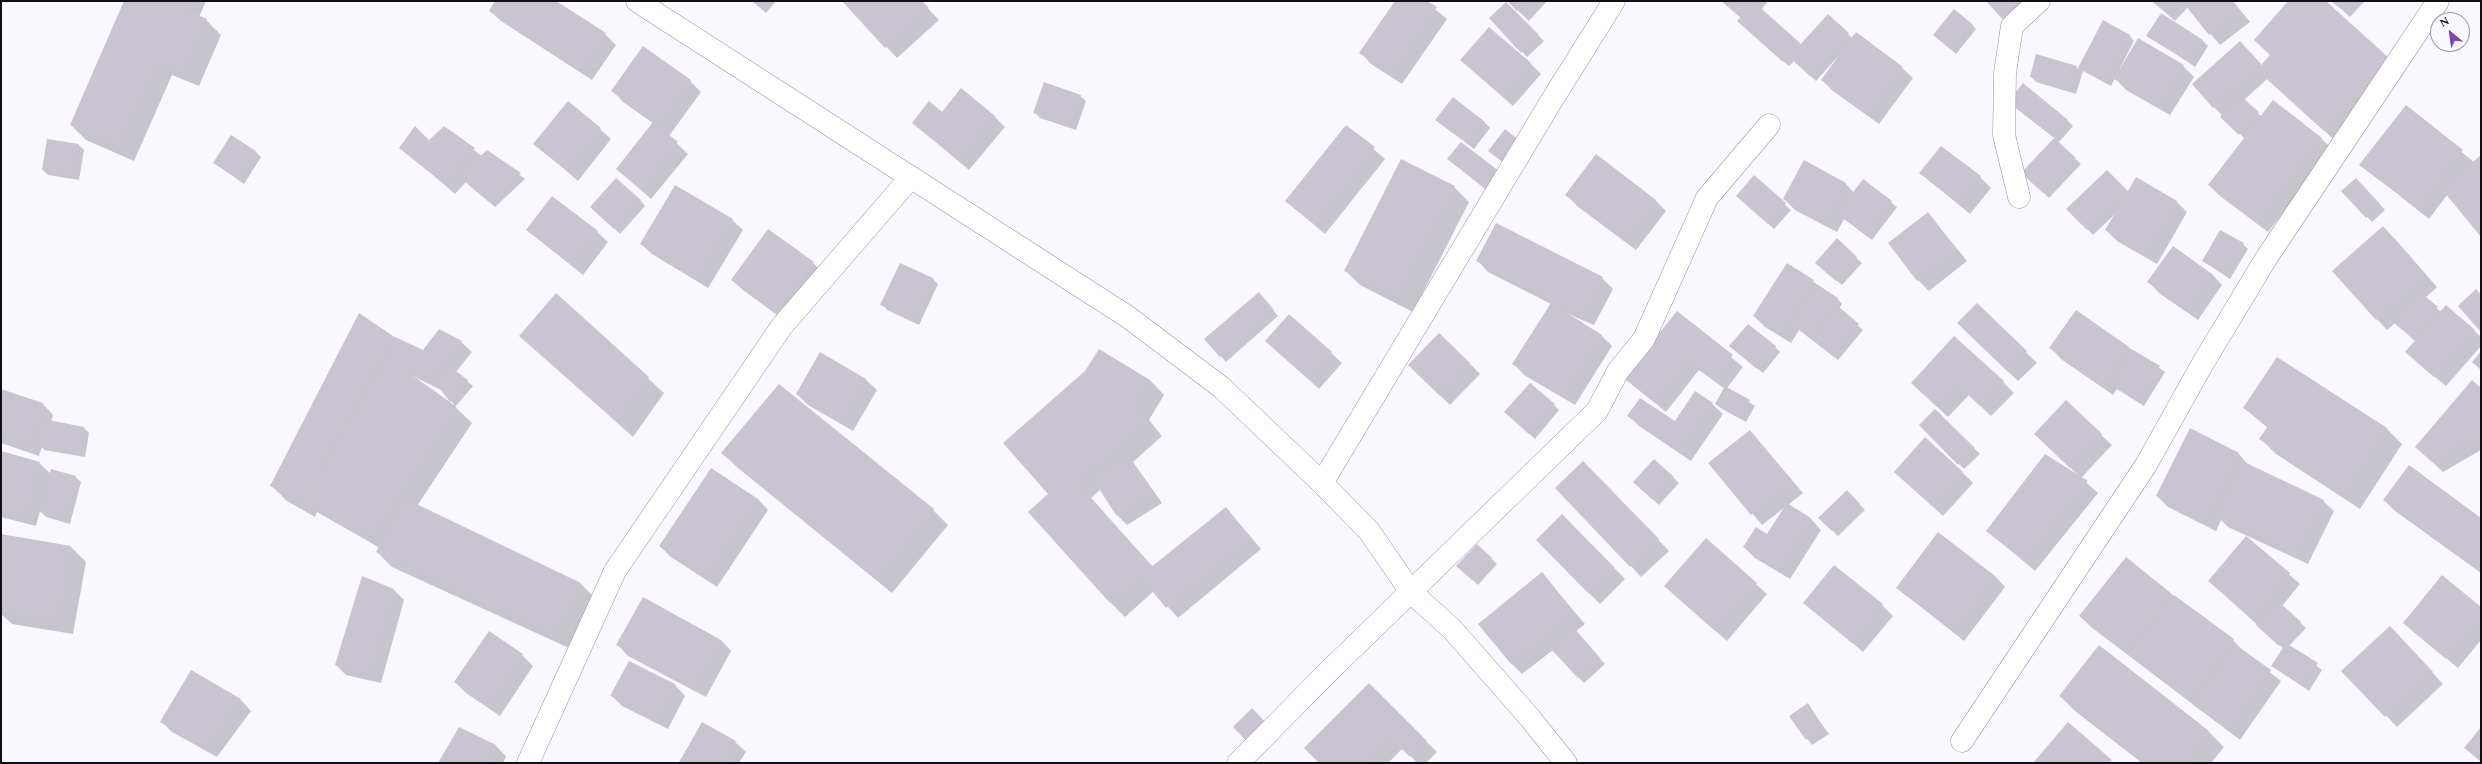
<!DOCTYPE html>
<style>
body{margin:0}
#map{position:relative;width:2482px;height:764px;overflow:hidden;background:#f9f7ff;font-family:Spectral,serif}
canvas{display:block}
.frame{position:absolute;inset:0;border:2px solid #100f13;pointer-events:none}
.north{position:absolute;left:2430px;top:12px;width:40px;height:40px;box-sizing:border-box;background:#f9f7ff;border:1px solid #9c9aa1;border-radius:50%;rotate:331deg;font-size:11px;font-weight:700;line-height:16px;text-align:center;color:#100f13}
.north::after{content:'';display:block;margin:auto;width:14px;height:18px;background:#7c43ba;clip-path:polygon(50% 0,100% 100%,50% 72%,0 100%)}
</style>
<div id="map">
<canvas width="2482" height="764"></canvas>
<div class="frame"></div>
<div class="north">N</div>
</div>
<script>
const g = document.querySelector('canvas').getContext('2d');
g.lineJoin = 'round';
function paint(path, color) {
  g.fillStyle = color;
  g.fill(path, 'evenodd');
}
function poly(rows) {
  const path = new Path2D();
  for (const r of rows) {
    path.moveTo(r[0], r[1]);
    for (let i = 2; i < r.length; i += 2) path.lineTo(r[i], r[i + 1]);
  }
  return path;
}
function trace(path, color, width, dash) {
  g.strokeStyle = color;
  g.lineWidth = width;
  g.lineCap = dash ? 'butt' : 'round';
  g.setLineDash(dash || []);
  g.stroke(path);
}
paint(poly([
 [125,1,206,1,199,17,206,20,221,35,199,86,172,75,134,161,86,140,71,125],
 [496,1,554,1,605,34,616,45,592,80,501,21,490,11],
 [752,1,776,1,766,13],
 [843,1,921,1,939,20,897,58],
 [1396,1,1425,1,1447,19,1402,84,1371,64,1361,53],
 [1508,1,1547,1,1529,21],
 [1721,1,1768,1,1761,10,1801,45,1848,34,1853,39,1857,34,1902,68,1913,78,1879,124,1833,91,1822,80,1840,54,1816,81,1794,61,1789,66,1744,26,1741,18],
 [2152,1,2233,1,2250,22,2220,45,2188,7,2175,21],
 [2290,1,2325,1,2404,74,2340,145,2267,79,2244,100,2262,117,2321,138,2332,149,2268,232,2220,196,2209,185,2245,139,2214,107,2251,53,2262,66,2271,55],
 [2332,1,2365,1,2350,17],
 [1506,3,1544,41,1527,57,1490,18],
 [2104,22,2129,35,2134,41,2120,68,2183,66,2194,77,2170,115,2126,90,2115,78,2111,86,2083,71,2076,94,2036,82,2031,76,2037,56,2078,69],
 [1971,23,1976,29,1956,54,1940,40],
 [2148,35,2202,40,2208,46,2195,67],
 [1461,60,1531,64,1541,74,1513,106],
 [690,81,701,92,669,136,688,154,651,199,617,169,653,123,623,102,613,91],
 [1080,96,1086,101,1076,130,1040,118,1035,112],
 [2015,107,2067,120,2073,126,2058,143,2081,164,2049,198,2023,173,2055,138],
 [2406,107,2474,162,2481,156,2481,236,2447,195,2429,219,2361,165],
 [942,113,994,116,1005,127,969,170,913,123],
 [1436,120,1484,122,1490,128,1474,149],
 [1346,126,1385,159,1325,234,1286,201],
 [444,128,482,156,487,151,525,179,495,207,466,182,455,194,401,147,429,141],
 [600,129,611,139,578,181,535,144],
 [1462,143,1492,195,1449,159],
 [79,145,84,150,79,180,48,175,43,170],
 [256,152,261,157,244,184,215,163],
 [1804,162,1846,184,1854,193,1864,181,1897,207,1872,240,1844,219,1837,232,1795,210,1784,199],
 [2107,171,2128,193,2177,202,2187,212,2157,264,2117,241,2106,230,2116,213,2093,235,2067,209],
 [1920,173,1980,177,1991,188,1970,214],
 [1754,177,1791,210,1774,229,1743,201],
 [2361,184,2385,210,2372,222,2343,191],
 [1454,187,1469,202,1413,312,1360,285,1345,270],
 [1567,195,1655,200,1666,211,1636,250,1577,206],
 [640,200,645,206,620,234,597,212],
 [1928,213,1967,261,1929,291,1918,280],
 [732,220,743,230,708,288,652,254,641,244],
 [527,230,597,232,608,242,583,275],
 [2394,238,2437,287,2425,298,2441,312,2446,306,2481,337,2481,346,2446,386,2417,362,2415,341,2395,323,2387,330,2334,272],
 [1837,240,1862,263,1842,285,1822,268],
 [2243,244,2248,249,2230,279,2203,261],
 [1478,261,1602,278,1613,289,1594,325,1561,311,1601,335,1612,346,1575,405,1524,375,1514,364,1551,304,1488,272],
 [813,263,824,273,788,323,743,290,732,280],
 [901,264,933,279,938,284,919,325,887,310,882,304],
 [1787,264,1837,298,1842,304,1839,309,1863,330,1838,360,1799,330,1791,343,1765,327,1754,316],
 [2212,274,2222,285,2198,320,2159,293,2149,282],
 [556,294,664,393,633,437,520,336],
 [1264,299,1278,316,1226,362,1206,339],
 [1977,305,2037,363,2018,381,1969,334],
 [1677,312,1743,367,1727,388,1755,406,1746,422,1722,409,1716,404,1725,389,1699,370,1666,412,1622,376,1650,347],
 [359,315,393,337,423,352,461,342,472,352,456,372,473,386,455,407,472,423,417,506,581,584,596,599,569,648,392,567,377,552,380,548,317,512,315,517,287,501,272,486],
 [413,376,441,390,442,389,455,406],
 [1266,341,1331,353,1342,363,1319,389],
 [1775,347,1780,352,1763,373,1736,351],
 [2128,347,2165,372,2144,406,2117,389,2113,395,2061,359,2051,348],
 [821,353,866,380,877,390,853,431,808,405,797,394],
 [2277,358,2387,429,2402,444,2360,509,2276,454,2261,439,2268,428,2244,408],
 [1469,363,1480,374,1450,405,1420,376],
 [1150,380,1164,395,1149,420,1162,436,1133,462,1162,503,1127,525,1117,515,1101,489,1091,498,1153,567,1226,508,1261,549,1178,618,1154,591,1125,617,1110,602,1049,494],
 [2003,382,2014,393,1991,416,1969,395,1948,417,1912,383],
 [2481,389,2481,450,2443,472,2416,447],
 [1,390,43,404,53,415,51,422,84,428,89,433,85,457,44,450,42,447,39,456,1,443],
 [1712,404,1723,414,1691,461,1639,426,1629,416,1675,422],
 [1554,405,1559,410,1535,439,1511,417],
 [1935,410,1980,454,1964,469,1920,425],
 [2191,430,2239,454,2249,466,2323,501,2334,511,2308,564,2228,527,2221,520,2216,531,2168,507,2157,496],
 [1750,431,1803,493,1788,505,1811,519,1821,530,1790,579,1755,558,1744,547,1767,535,1785,507,1762,525,1710,463],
 [2101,435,2112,445,2081,478,2098,493,2035,571,1987,530,2079,476,2047,445],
 [1,452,39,463,51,474,75,477,81,482,70,524,46,517,40,511,36,526,1,517],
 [723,453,933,510,948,525,892,593,738,468],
 [1654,460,1679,483,1659,505,1639,487],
 [1962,472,1973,483,1943,516,1906,482],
 [1594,473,1669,551,1641,577,1631,566],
 [1847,492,1865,510,1838,536,1820,518],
 [758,499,768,510,717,587,671,557,660,546],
 [2384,500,2481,519,2481,573,2395,511],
 [1562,515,1625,579,1600,604,1537,540],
 [1,535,71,547,86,562,73,634,12,624,1,614],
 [2246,537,2300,584,2282,606,2306,628,2289,646,2322,670,2309,691,2272,666,2284,649,2209,581],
 [1477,545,1497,564,1478,585,1458,566],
 [1542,574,1585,624,1575,632,1605,664,1584,683,1553,650,1522,674,1511,663],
 [1995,576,2005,587,1964,641,1897,588],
 [1756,584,1767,594,1727,641,1665,586],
 [394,590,404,600,381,683,346,675,336,665],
 [2171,594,2233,640,2243,651,2281,681,2240,740,2091,627,2080,616],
 [1805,603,1882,605,1893,616,1863,652],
 [2481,609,2481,640,2458,668,2404,623],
 [2400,638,2443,684,2397,727,2343,671],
 [721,640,731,651,706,697,628,656,618,645],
 [2099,647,2209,732,2224,747,2211,763,2142,763,2075,711,2060,696],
 [522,655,533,666,500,716,466,693,455,682],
 [629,662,675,685,685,696,668,729,622,706,612,696],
 [192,671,241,700,251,711,217,757,172,732,161,721],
 [1369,685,1437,752,1426,763,1417,763,1403,748,1388,763,1320,763],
 [1807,705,1829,734,1812,745,1790,716],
 [702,723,735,742,746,752,739,763,679,762],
 [459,728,496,746,506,756,503,763,439,763],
 [2481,728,2481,762,2465,748]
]), '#0003');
paint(poly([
 [124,1,185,1,182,8,207,19,184,72,157,60,119,146,70,125],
 [495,1,556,1,606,33,581,70,489,11],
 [842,1,922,1,929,8,885,48],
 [1395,1,1427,1,1437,7,1391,74,1359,53],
 [1507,1,1527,1,1517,11],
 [1722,1,1749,1,1739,14],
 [1986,1,2028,1,2005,22],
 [2152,1,2173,1,2164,11],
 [2182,1,2232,1,2240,11,2209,35],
 [2288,1,2326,1,2389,58,2324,131,2257,70,2270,55,2254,40],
 [2331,1,2344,1,2338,7],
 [1506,2,1539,35,1521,53,1489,18],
 [1754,2,1800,43,1783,62,1737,21],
 [1954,9,1971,23,1950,49,1933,35],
 [2161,13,2203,40,2189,62,2146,36],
 [1828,14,1849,33,1810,76,1789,57],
 [2103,20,2130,35,2105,81,2078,68],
 [1489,27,1531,63,1502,96,1460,60],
 [1856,32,1903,67,1868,114,1821,80],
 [2138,38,2184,65,2159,105,2114,79],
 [2240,41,2261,64,2213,108,2192,84],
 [643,46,691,80,659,125,611,91],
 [2036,54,2077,66,2071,89,2030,77],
 [1044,82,1081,95,1070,126,1033,113],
 [2023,83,2068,120,2053,137,2008,102],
 [961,88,995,116,958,160,912,123,929,101,942,112],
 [2239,95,2259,112,2239,135,2220,117],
 [1453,97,1485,122,1468,144,1435,120],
 [2273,100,2322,138,2257,222,2208,185],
 [568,101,601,128,567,171,533,144],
 [2406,105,2463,150,2418,209,2359,165],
 [653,122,678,142,640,189,616,169],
 [1346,125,1375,147,1314,224,1285,201],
 [415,126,429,140,444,126,475,148,444,184,399,148],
 [1505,129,1524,144,1508,166,1488,151],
 [231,135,256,151,238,179,213,163],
 [2054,138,2076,158,2043,193,2021,173],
 [47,139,79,144,74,175,42,170],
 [1461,142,1500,172,1487,190,1447,159],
 [1941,146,1981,176,1959,204,1919,173],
 [487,150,521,173,489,202,459,177],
 [1596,154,1656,200,1625,240,1565,195],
 [2481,155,2481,237,2441,188],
 [1401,159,1455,186,1398,297,1344,271],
 [1804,160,1846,183,1826,222,1783,199],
 [2107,170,2128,191,2136,177,2177,201,2146,254,2105,230,2128,192,2087,230,2066,209],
 [1754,175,1786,203,1768,224,1736,196],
 [616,178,641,200,614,229,590,207],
 [2356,178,2380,204,2366,218,2341,191],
 [1863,179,1892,201,1866,235,1837,214],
 [675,185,733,219,697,278,640,244],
 [552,196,598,231,572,265,526,230],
 [1928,212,1957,250,1917,281,1888,243],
 [1496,223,1603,277,1583,315,1476,261],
 [2383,226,2427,276,2376,320,2332,271],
 [768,229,814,262,776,313,731,280],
 [2220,230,2244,243,2225,274,2202,261],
 [1837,238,1857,257,1836,281,1815,263],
 [2173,246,2212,274,2187,310,2147,282],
 [900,263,933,278,914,320,880,305],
 [1787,263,1814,280,1780,333,1753,316],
 [1818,285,1838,298,1810,337,1791,323],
 [2476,289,2481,295,2481,332,2458,306],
 [1259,292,1274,310,1220,357,1204,339],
 [2420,292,2438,307,2412,338,2394,323],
 [556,293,649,377,617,422,519,336],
 [1551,303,1602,335,1564,395,1512,364],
 [1977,303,2027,351,2007,371,1957,323],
 [2446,305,2475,330,2434,377,2405,352],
 [1839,307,1859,324,1832,355,1812,339],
 [2076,310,2129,347,2102,385,2049,348],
 [1677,311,1733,355,1714,380,1688,360,1655,403,1621,376,1649,346],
 [359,313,393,336,300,503,270,486],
 [1289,314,1332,352,1308,379,1265,341],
 [1748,324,1776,346,1757,369,1729,346],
 [439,329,462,341,430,380,387,358,450,402,438,386,449,366,468,380,450,402,457,408,372,537,304,501,387,358,393,336,423,350],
 [1439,333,1470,363,1439,395,1408,365],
 [1954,336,2004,381,1980,406,1958,385,1937,407,1911,383],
 [1099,349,1150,380,1134,405,1148,420,1077,482,1151,566,1110,603,1028,512,1048,494,1003,443,1085,371],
 [2133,350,2160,366,2138,402,2111,385],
 [2481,351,2481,370,2472,362],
 [820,352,866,379,842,421,796,394],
 [2277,357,2387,428,2344,494,2259,439,2269,425,2243,408],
 [2472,380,2481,388,2481,449,2469,439,2432,462,2415,447],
 [1530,383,1555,404,1529,434,1504,412],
 [779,384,934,509,877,579,721,453],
 [1725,386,1750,400,1740,417,1715,404],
 [1,389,43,403,28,446,1,436],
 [1695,391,1713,403,1680,451,1627,416,1640,398,1675,421],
 [2066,400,2102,434,2070,468,2034,434],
 [1935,409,1975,448,1958,465,1919,425],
 [43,419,84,427,79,453,38,445],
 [2190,428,2239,453,2205,521,2156,496],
 [1750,430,1793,482,1751,515,1708,463],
 [1925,437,1963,472,1932,506,1894,472],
 [1,451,40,462,25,516,1,509],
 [2045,454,2088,481,2024,561,1986,531],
 [1129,456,1152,492,1116,515,1093,479],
 [1654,459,1674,477,1653,500,1633,482],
 [1583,461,1659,539,1630,567,1555,488],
 [2242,461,2324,500,2297,554,2216,516],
 [2409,465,2481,518,2481,571,2383,500],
 [711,468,758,499,706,577,659,546],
 [51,469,76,476,64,519,40,512],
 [1847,490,1860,504,1832,531,1818,518],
 [406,499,581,583,554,634,376,552],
 [1787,503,1811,518,1779,569,1743,547,1756,527,1767,534],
 [1226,507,1251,538,1166,608,1140,576],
 [1562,514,1615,568,1589,594,1536,540],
 [1938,532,1995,576,1953,631,1896,588],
 [1,534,71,546,58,620,1,611],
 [2246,536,2290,573,2252,618,2208,581],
 [1706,538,1757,583,1715,631,1664,586],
 [1477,544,1492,558,1472,580,1456,566],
 [2126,557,2172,594,2126,652,2079,616],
 [1834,565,1883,604,1852,643,1803,603],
 [1542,572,1575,613,1511,664,1478,624],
 [2442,575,2481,607,2481,617,2446,659,2403,623],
 [362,576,394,589,370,673,335,665],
 [2174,595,2234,639,2190,698,2130,655],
 [643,597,721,640,695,687,616,645],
 [2278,601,2301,622,2279,646,2256,625],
 [2390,626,2433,672,2385,717,2341,671],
 [1574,628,1601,659,1578,678,1551,649],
 [489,631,523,654,489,706,454,682],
 [2286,643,2318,663,2303,686,2271,666],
 [2099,645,2209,731,2185,763,2144,763,2059,696],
 [2236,645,2271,670,2229,730,2193,705],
 [629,661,675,684,657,719,610,696],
 [191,670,241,699,206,747,160,722],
 [1369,683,1427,741,1410,757,1391,738,1366,763,1319,763,1304,748],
 [1808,703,1824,728,1806,740,1789,716],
 [1252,708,1274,731,1255,750,1233,727],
 [702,722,736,741,723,763,679,763],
 [2068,722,2112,760,2109,763,2033,763],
 [459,727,496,745,486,763,438,763],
 [2481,727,2481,761,2464,748]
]), '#c9c4d0');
const minor = poly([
 [637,1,1128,317,1221,387,1322,483,1369,531,1411,592,1452,629,1530,718,1566,763],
 [2019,197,2004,135,2005,73,2012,26,2039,1],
 [1322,483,1552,100,1614,1],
 [1962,741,2146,465,2203,363,2267,257,2438,1],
 [528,763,615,571,782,326,911,177],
 [1238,763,1330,670,1597,411,1618,371,1644,339,1707,198,1769,125]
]);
trace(minor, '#97949f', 23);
trace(minor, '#fff', 22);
</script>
